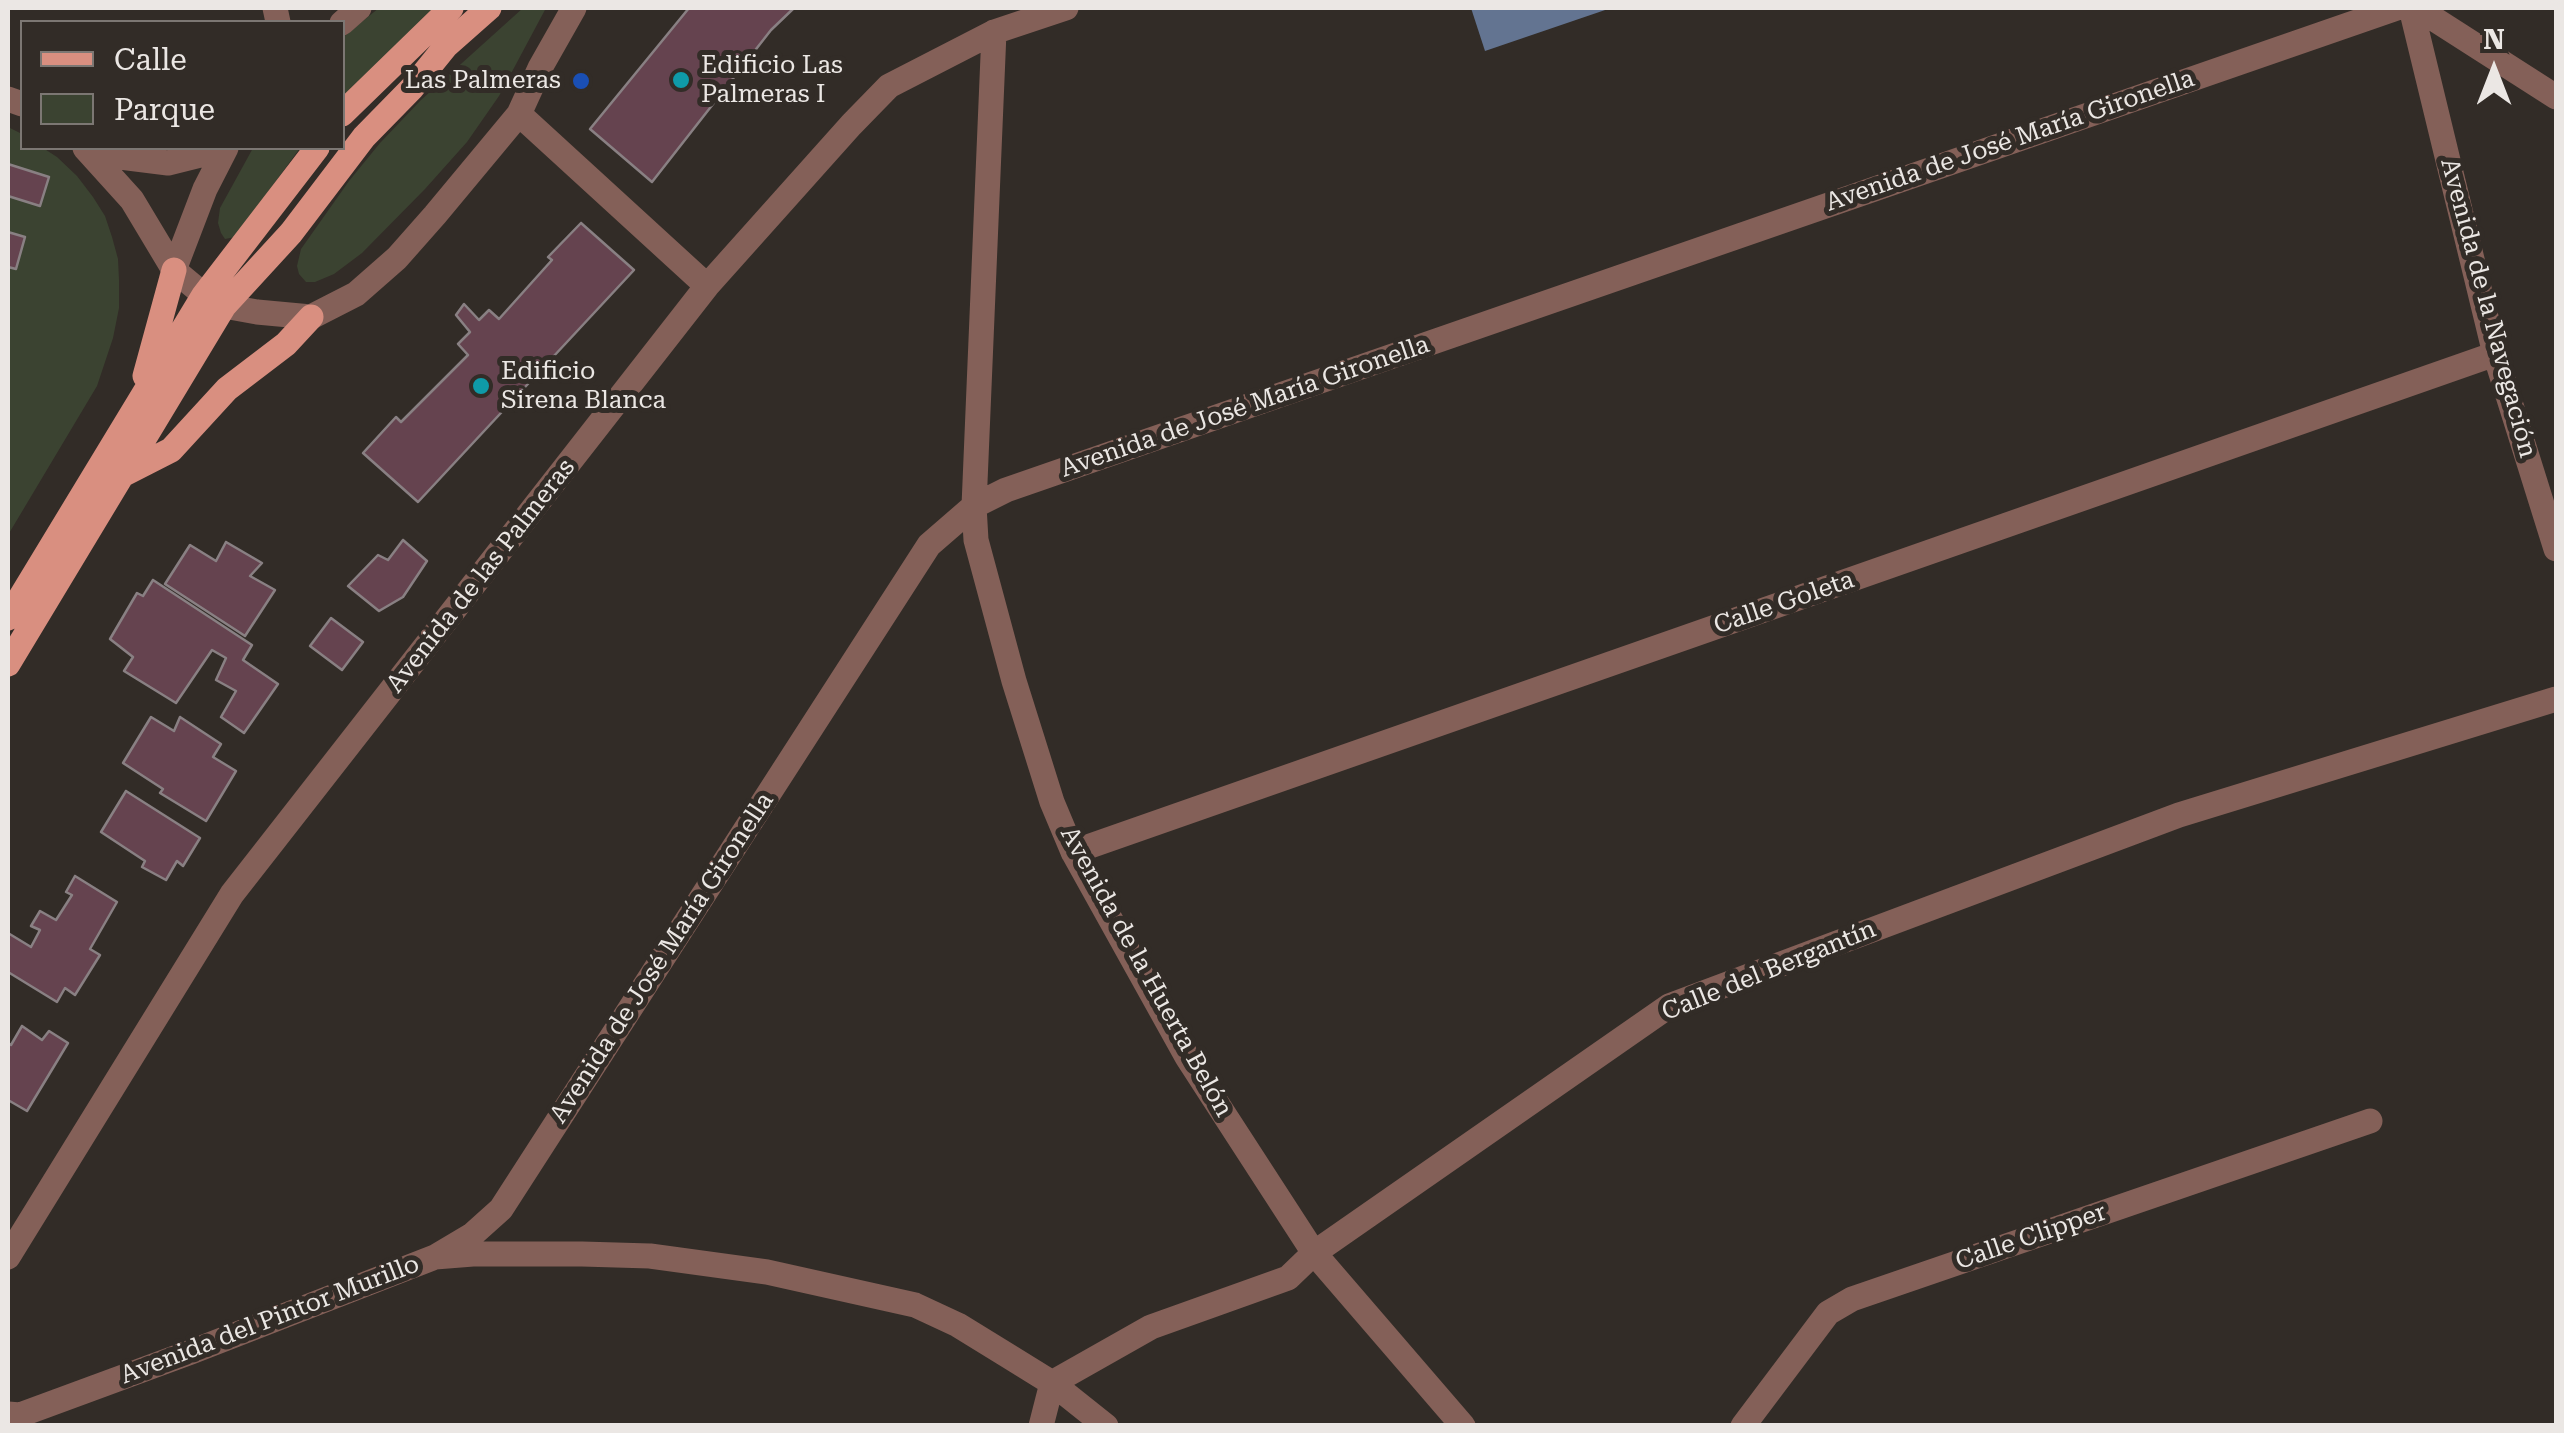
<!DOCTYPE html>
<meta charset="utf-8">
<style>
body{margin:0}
#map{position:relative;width:2564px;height:1433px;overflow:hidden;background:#322c27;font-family:"Roboto Serif",serif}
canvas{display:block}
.frame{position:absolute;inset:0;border:10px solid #ebe7e4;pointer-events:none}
.legend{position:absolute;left:20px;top:20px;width:325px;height:130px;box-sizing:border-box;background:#322c27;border:2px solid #7c7773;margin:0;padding:12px 18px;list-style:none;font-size:30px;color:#ebe7e4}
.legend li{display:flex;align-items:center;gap:20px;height:50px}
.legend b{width:50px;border:2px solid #7c7773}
.north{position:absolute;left:2444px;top:20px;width:100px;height:100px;-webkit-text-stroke:8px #322c27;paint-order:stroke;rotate:0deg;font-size:28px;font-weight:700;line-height:40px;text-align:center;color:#ebe7e4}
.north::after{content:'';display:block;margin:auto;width:35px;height:45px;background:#ebe7e4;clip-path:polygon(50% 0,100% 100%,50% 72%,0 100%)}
</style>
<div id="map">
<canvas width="2564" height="1433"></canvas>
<div class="frame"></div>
<ul class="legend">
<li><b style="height:12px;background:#d98f80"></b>Calle</li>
<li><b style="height:28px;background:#3b4331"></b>Parque</li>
</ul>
<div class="north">N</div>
</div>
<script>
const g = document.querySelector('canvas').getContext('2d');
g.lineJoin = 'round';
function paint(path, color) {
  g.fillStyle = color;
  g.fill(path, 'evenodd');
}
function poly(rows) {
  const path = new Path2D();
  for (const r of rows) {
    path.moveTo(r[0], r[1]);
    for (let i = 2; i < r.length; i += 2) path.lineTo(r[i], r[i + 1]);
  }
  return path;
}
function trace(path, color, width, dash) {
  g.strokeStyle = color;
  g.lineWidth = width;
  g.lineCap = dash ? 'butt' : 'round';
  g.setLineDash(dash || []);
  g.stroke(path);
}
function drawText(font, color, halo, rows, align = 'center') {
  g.font = font + ' "Roboto Serif",serif';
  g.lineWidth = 10;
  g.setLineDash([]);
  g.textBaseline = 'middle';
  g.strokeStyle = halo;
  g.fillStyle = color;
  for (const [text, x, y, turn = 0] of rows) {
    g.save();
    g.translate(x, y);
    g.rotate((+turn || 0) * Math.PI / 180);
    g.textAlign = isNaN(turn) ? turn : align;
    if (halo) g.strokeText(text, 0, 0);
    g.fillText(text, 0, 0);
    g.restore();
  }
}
paint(poly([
 [379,8,436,8,343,98,343,37],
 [523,8,546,8,499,96,467,142,425,189,362,253,334,274,315,282,306,282,299,274,297,266,301,249,349,181,380,143,421,100],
 [8,127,22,134,22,148,43,148,57,157,77,176,93,197,105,216,112,237,118,259,119,280,119,308,113,338,97,386,8,535,8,267,16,269,25,238,8,232,8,196,40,206,48,177,8,164],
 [253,148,300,148,235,237,225,239,221,233,218,223,220,208]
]), '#3b4331');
paint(poly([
 [1471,8,1611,8,1485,51]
]), '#637491');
const building = poly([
 [689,8,794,8,771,30,652,182,590,129,689,8],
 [8,164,49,177,40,206,8,196,8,164],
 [581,223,634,270,418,502,363,453,396,417,401,422,468,355,458,344,470,332,456,315,464,304,479,320,489,310,499,319,552,260,548,257,581,223],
 [8,232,25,237,16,269,8,267,8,232],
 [403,540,427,561,403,597,379,611,348,586,378,555,388,560,403,540],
 [226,542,262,563,250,576,275,590,245,636,165,584,190,545,216,561,226,542],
 [153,580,252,645,243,660,278,684,244,733,221,717,236,691,216,680,226,658,212,650,176,703,124,671,133,657,110,639,137,593,143,596,153,580],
 [331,618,363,642,342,670,310,646,331,618],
 [151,717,174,731,180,717,221,744,213,757,236,771,206,821,160,793,163,789,123,763,151,717],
 [126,791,200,838,183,866,177,861,166,880,142,867,145,861,101,832,126,791],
 [75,876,117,902,90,949,100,955,75,995,65,988,57,1002,8,972,8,933,31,947,40,930,31,926,40,911,56,920,72,895,66,892,75,876],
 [22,1026,42,1040,49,1031,68,1043,27,1111,8,1100,8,1043,11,1045,22,1026]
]);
paint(building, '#65434f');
trace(building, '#898083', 2.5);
trace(poly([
 [275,8,278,22],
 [2411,8,2495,354,2556,549],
 [2417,8,2556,97],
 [342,23,359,8],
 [994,32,974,506,976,540,1014,681,1052,802,1073,852,1187,1057,1314,1253,1463,1426],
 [8,99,22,104],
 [519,114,707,286],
 [85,148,132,200,174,270,204,295,224,306,257,312,311,317,356,294,397,258,435,215,519,114,540,68,574,8],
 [95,148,120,157,168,163,200,155,216,148],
 [174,270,205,189,226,148],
 [1073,852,2495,354],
 [8,1257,232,894,707,286,851,125,889,86,994,32,1066,8],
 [435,1257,472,1235,501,1209,929,545,974,506,1006,490,2397,8],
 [1052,1383,1151,1327,1288,1278,1314,1253,1669,1006,2179,815,2556,699],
 [8,1414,20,1415,191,1352,435,1257,473,1254,582,1254,650,1256,767,1272,915,1305,958,1325,1010,1357,1052,1383,1106,1426],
 [1041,1426,1052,1383],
 [1743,1426,1828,1313,1852,1299,2370,1121]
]), '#846058', 25);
trace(poly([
 [342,114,451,8],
 [145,376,174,270],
 [122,475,171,450,227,389,286,344,311,317],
 [8,618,204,295,317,148],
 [8,664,224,306,291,233,364,137,412,88,446,46,489,8]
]), '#d98f80', 25);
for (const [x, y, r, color] of [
 [681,80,10,"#0f9aa8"],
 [581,81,10,"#1a4fb4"],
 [481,386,10,"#0f9aa8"]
]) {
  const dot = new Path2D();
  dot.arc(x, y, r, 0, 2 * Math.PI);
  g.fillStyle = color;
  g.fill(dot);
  trace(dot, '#322c27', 4);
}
drawText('25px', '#ebe7e4', '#322c27', [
 ["Edificio Las",701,66],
 ["Palmeras I",701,95],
 ["Las Palmeras",561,81,"right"],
 ["Edificio",501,372],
 ["Sirena Blanca",501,401]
], 'left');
drawText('25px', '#ebe7e4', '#322c27', [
 ["Avenida de José María Gironella",2010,141,-19],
 ["Avenida de la Navegación",2488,308,75],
 ["Avenida de José María Gironella",1245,407,-19],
 ["Avenida de las Palmeras",481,576,-52],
 ["Calle Goleta",1784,603,-19],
 ["Avenida de José María Gironella",662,958,-57],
 ["Calle del Bergantín",1769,971,-22],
 ["Avenida de la Huerta Belón",1146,972,61],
 ["Calle Clipper",2031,1237,-19],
 ["Avenida del Pintor Murillo",270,1320,-21]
]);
</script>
